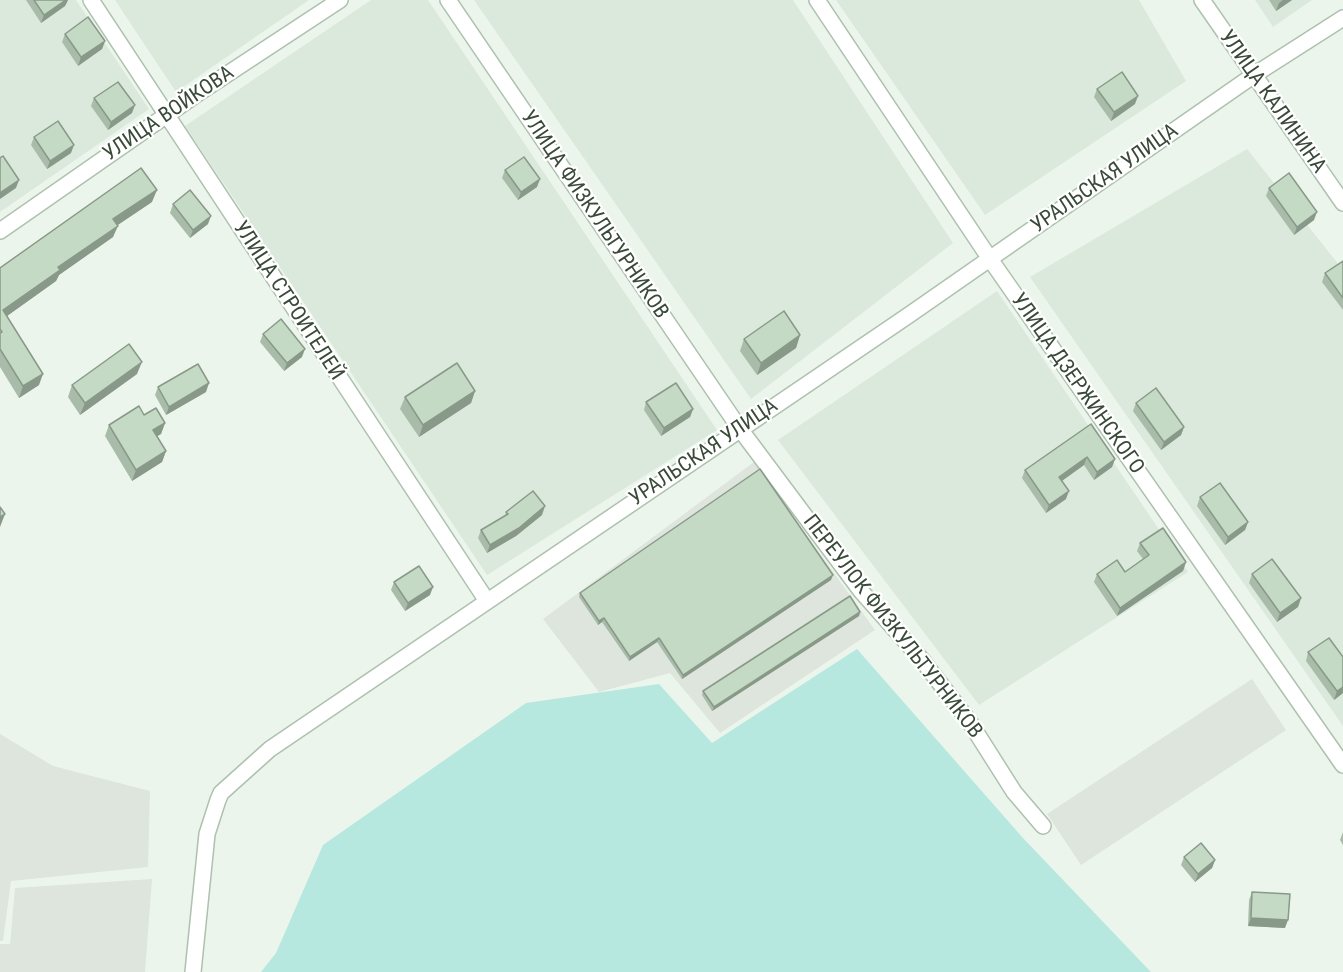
<!DOCTYPE html>
<meta charset="utf-8">
<style>
body{margin:0}
canvas{display:block;background:#ecf5ec}
</style>
<canvas width="1343" height="972"></canvas>
<script>
const g = document.querySelector('canvas').getContext('2d');
g.lineJoin = 'round';
function paint(path, color) {
  g.fillStyle = color;
  g.fill(path, 'evenodd');
}
function poly(rows) {
  const path = new Path2D();
  for (const r of rows) {
    path.moveTo(r[0], r[1]);
    for (let i = 2; i < r.length; i += 2) path.lineTo(r[i], r[i + 1]);
  }
  return path;
}
function trace(path, color, width, dash) {
  g.strokeStyle = color;
  g.lineWidth = width;
  g.lineCap = dash ? 'butt' : 'round';
  g.setLineDash(dash || []);
  g.stroke(path);
}
function drawText(font, color, halo, rows, align = 'center') {
  g.font = font + ' "Roboto Condensed",sans-serif';
  g.lineWidth = 4.5;
  g.setLineDash([]);
  g.textBaseline = 'middle';
  g.strokeStyle = halo;
  g.fillStyle = color;
  for (const [text, x, y, turn = 0] of rows) {
    g.save();
    g.translate(x, y);
    g.rotate((+turn || 0) * Math.PI / 180);
    g.textAlign = isNaN(turn) ? turn : align;
    if (halo) g.strokeText(text, 0, 0);
    g.fillText(text, 0, 0);
    g.restore();
  }
}
paint(poly([
 [0,0,76,0,149,109,0,212],
 [115,0,309,0,176,92],
 [371,0,428,0,717,430,487,575,185,126],
 [474,0,793,0,953,243,751,399],
 [836,0,1139,0,1186,81,985,215],
 [1255,0,1312,0,1273,27],
 [1247,149,1343,270,1343,726,1030,277],
 [997,291,1188,572,979,705,778,440]
]), '#dae9db');
paint(poly([
 [754,462,875,630,720,733,670,673,599,692,543,619],
 [1252,679,1286,730,1081,865,1047,814],
 [0,734,53,766,150,791,148,867,11,881,3,941,0,941],
 [152,879,145,972,0,972,0,944,10,944,15,888]
]), '#dde5dd');
paint(poly([
 [857,649,1023,838,1151,972,261,972,276,953,323,845,526,703,659,684,712,743]
]), '#b6e8e0');
const minor = poly([
 [91,0,487,601],
 [448,0,740,429,861,591,922,660,969,721,1014,792,1043,826],
 [817,0,990,259,1343,765],
 [1202,0,1343,203],
 [0,231,194,96,340,0],
 [193,972,207,834,218,800,221,793,270,749,909,315,1254,75,1343,18]
]);
trace(minor, '#aec1af', 18);
trace(minor, '#fff', 15);
paint(poly([
 [26,0,68,0,65,6,41,23],
 [1269,0,1292,0,1276,11],
 [65,34,105,41,102,49,78,66,62,42],
 [1097,89,1135,104,1111,121,1094,97],
 [94,98,132,113,108,130,91,106],
 [34,137,71,153,47,169,31,145],
 [505,170,537,187,518,200,502,178],
 [1269,188,1314,220,1294,235,1266,196],
 [152,202,117,225,113,237,59,275,56,281,7,316,39,385,19,398,0,367,0,268],
 [173,204,208,224,190,238,170,213],
 [1343,261,1343,310,1322,282,1325,273],
 [263,334,302,357,284,371,260,342],
 [800,335,796,348,757,375,740,351,744,339],
 [137,374,80,415,68,397,72,385],
 [158,387,206,392,166,415,155,395],
 [475,391,471,403,419,437,400,409,405,397],
 [646,402,693,409,690,417,661,436,644,410],
 [1136,403,1184,427,1181,435,1161,450,1133,411],
 [144,415,165,423,161,434,157,436,166,451,162,462,132,481,105,436,109,425],
 [1091,424,1115,459,1112,467,1094,480,1084,465,1062,481,1066,499,1046,513,1022,478,1025,470],
 [1200,497,1248,522,1245,530,1225,545,1197,506],
 [506,512,542,515,516,536,487,553,478,538,481,530,505,516],
 [1140,543,1186,562,1183,571,1117,616,1094,582,1097,574,1125,572,1143,559,1137,551],
 [1252,574,1301,598,1298,607,1277,622,1249,583],
 [831,580,682,679,657,642,629,661,602,622,598,625,579,597,580,593],
 [394,582,430,595,405,611,391,590],
 [860,612,859,616,712,711,702,695,703,691],
 [1308,652,1343,657,1343,693,1334,700,1306,661],
 [1343,832,1343,845,1340,840],
 [1184,857,1215,860,1212,868,1195,882,1181,865],
 [1252,892,1285,928,1248,926,1249,900]
]), '#a9bba9');
paint(poly([
 [66,0,68,0,65,6,41,23,44,15],
 [1283,0,1292,0,1276,11,1279,3],
 [105,41,102,49,78,66,81,57],
 [1138,96,1135,104,1111,121,1114,112],
 [135,105,132,113,108,130,111,122],
 [74,145,71,153,47,169,50,161],
 [540,179,537,187,518,200,521,192],
 [19,180,16,188,0,199,0,193],
 [157,190,152,202,109,231,113,219],
 [1317,212,1314,220,1294,235,1297,227],
 [211,216,208,224,190,238,193,230],
 [118,226,113,237,59,275,56,281,0,321,3,310,58,267],
 [800,335,796,348,757,375,761,363],
 [305,349,302,357,284,371,287,363],
 [142,362,137,374,80,415,85,403],
 [43,374,39,385,19,398,23,386],
 [209,383,206,392,166,415,169,407],
 [475,391,471,403,419,437,423,425],
 [693,409,690,417,661,436,664,428],
 [165,423,161,434,149,441,153,430],
 [1184,427,1181,435,1161,450,1164,442],
 [166,451,162,462,132,481,136,470],
 [1087,457,1084,465,1056,485,1059,477],
 [1115,459,1112,467,1094,480,1097,472],
 [1069,491,1066,499,1046,513,1049,505],
 [545,506,542,515,516,536,487,553,490,545],
 [5,514,0,527,0,517],
 [1248,522,1245,530,1225,545,1228,537],
 [1186,562,1183,571,1117,616,1120,608],
 [833,575,831,580,682,679,683,675],
 [433,587,430,595,405,611,408,603],
 [1301,598,1298,607,1277,622,1280,613],
 [860,612,859,616,712,711,714,707],
 [604,618,602,622,598,625,599,621],
 [659,638,657,642,629,661,630,657],
 [1343,687,1343,693,1334,700,1337,691],
 [1215,860,1212,868,1195,882,1198,874],
 [1251,918,1288,920,1285,928,1248,926]
]), '#899989');
const building = poly([
 [34,0,66,0,44,15,34,0],
 [88,17,105,41,81,57,65,34,88,17],
 [1122,72,1138,96,1114,112,1097,89,1122,72],
 [118,82,135,105,111,122,94,98,118,82],
 [58,121,74,145,50,161,34,137,58,121],
 [3,156,19,180,0,193,0,158,3,156],
 [524,157,540,179,521,192,505,170,524,157],
 [141,168,157,190,113,219,118,226,58,267,60,270,3,310,43,374,23,386,0,349,0,333,2,332,0,329,0,268,141,168],
 [1289,173,1317,212,1297,227,1269,188,1289,173],
 [190,190,211,216,193,230,173,204,190,190],
 [1343,261,1343,298,1325,273,1343,261],
 [784,311,800,335,761,363,744,339,784,311],
 [281,319,305,349,287,363,263,334,281,319],
 [129,344,142,362,85,403,72,385,129,344],
 [457,363,475,391,423,425,405,397,457,363],
 [198,364,209,383,169,407,158,387,198,364],
 [676,383,693,409,664,428,646,402,676,383],
 [1156,388,1184,427,1164,442,1136,403,1156,388],
 [139,406,144,415,156,408,165,423,153,430,166,451,136,470,109,425,139,406],
 [1091,424,1115,459,1097,472,1087,457,1059,477,1069,491,1049,505,1025,470,1091,424],
 [760,469,833,575,683,675,659,638,630,657,604,618,599,621,580,593,760,469],
 [1220,483,1248,522,1228,537,1200,497,1220,483],
 [533,491,545,506,519,528,490,545,481,530,508,514,506,512,533,491],
 [0,507,5,514,0,517,0,507],
 [1163,528,1186,562,1120,608,1097,574,1117,560,1125,572,1149,555,1140,543,1163,528],
 [1272,559,1301,598,1280,613,1252,574,1272,559],
 [419,566,433,587,408,603,394,582,419,566],
 [850,596,860,612,714,707,703,691,850,596],
 [1329,638,1343,657,1343,687,1337,691,1308,652,1329,638],
 [1201,843,1215,860,1198,874,1184,857,1201,843],
 [1252,892,1290,894,1288,920,1251,918,1252,892]
]);
paint(building, '#c4dac4');
trace(building, '#899989', 1.5);
drawText('21px', '#394a39', '#fff', [
 ["УЛИЦА КАЛИНИНА",1272,102,55],
 ["УЛИЦА ВОЙКОВА",169,114,-34],
 ["УРАЛЬСКАЯ УЛИЦА",1105,179,-35],
 ["УЛИЦА ФИЗКУЛЬТУРНИКОВ",594,215,56],
 ["УЛИЦА СТРОИТЕЛЕЙ",288,301,57],
 ["УЛИЦА ДЗЕРЖИНСКОГО",1077,384,55],
 ["УРАЛЬСКАЯ УЛИЦА",704,453,-34],
 ["ПЕРЕУЛОК ФИЗКУЛЬТУРНИКОВ",892,627,52]
]);
</script>
